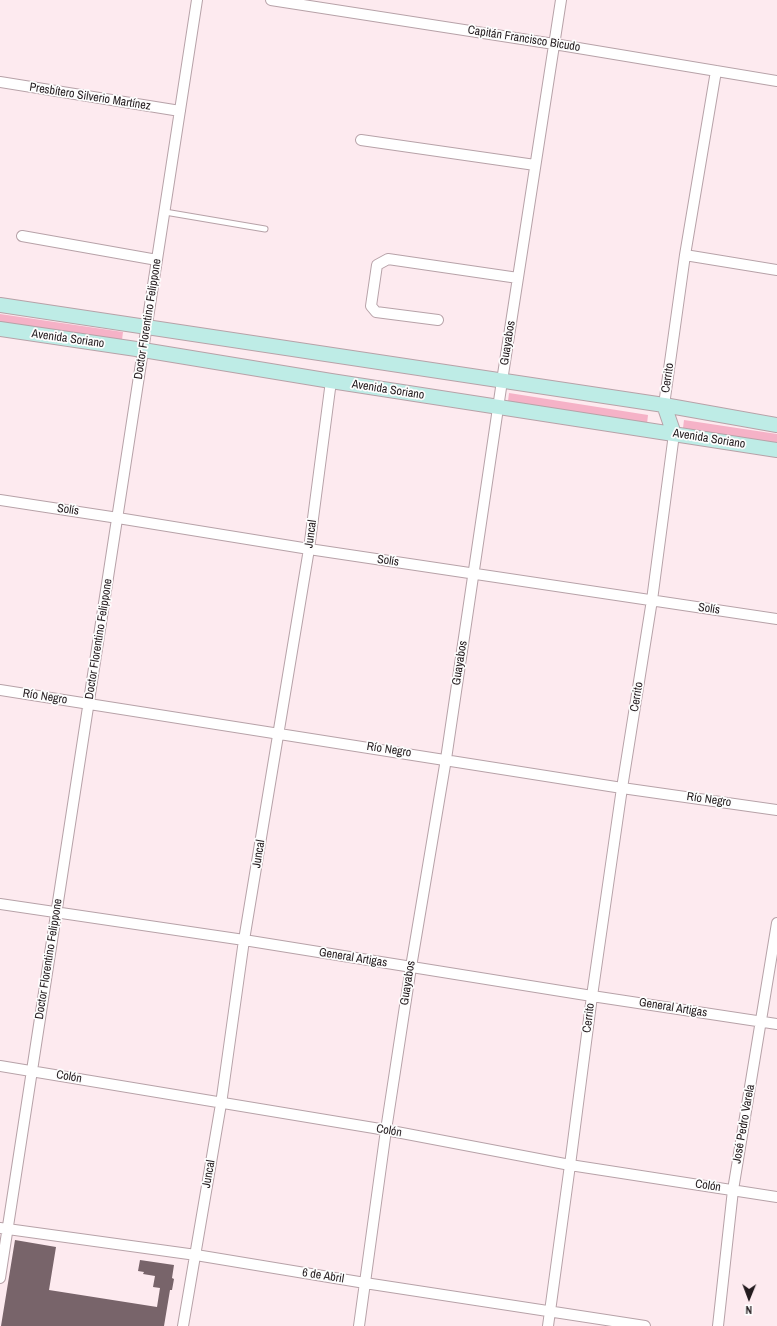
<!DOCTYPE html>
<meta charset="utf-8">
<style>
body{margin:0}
#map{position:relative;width:777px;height:1326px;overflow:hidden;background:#fdeaef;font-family:"Archivo Narrow",sans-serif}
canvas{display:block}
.north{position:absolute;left:729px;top:1278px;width:40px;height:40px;-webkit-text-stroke:3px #fdfdfd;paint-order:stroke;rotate:181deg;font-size:11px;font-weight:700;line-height:16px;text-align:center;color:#231b1e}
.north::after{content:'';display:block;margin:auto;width:14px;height:18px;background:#231b1e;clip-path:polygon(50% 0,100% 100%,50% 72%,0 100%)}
</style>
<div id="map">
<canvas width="777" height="1326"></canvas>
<div class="north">N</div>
</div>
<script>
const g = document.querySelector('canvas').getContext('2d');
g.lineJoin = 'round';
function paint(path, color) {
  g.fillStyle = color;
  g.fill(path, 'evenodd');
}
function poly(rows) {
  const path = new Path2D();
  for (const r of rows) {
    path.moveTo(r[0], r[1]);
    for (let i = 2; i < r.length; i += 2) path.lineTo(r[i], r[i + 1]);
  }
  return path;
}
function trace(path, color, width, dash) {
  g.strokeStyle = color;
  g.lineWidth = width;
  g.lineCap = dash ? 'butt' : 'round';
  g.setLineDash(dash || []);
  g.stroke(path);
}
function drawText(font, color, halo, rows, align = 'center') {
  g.font = font + ' "Archivo Narrow",sans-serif';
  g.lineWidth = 3.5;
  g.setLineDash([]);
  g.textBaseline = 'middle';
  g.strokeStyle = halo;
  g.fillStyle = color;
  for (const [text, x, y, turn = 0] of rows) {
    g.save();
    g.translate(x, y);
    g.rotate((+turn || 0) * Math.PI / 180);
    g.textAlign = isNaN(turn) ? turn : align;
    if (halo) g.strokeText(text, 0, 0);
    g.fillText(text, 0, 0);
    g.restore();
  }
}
paint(poly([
 [0,314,123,332,122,340,0,323],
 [509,393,648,415,647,424,508,401],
 [684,420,777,434,777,443,683,428]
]), '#f5b2c7');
paint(poly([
 [15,1240,56,1247,49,1290,157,1307,160,1288,153,1287,155,1276,143,1274,144,1272,138,1271,140,1260,174,1265,172,1278,174,1279,172,1290,170,1290,164,1326,1,1326]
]), '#78646a');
const lane = poly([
 [165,212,265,229]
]);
const street = poly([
 [271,0,554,44,777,81],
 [0,82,180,111],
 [361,140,535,165],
 [22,236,157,260],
 [685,255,777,270],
 [438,320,376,312,371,306,377,265,388,259,518,278],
 [664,405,685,255,716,71],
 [0,500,118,518,309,549,777,619],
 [0,690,622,788,777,810],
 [0,904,244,940,592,996,777,1024],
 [0,1066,386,1130,570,1165,777,1197],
 [0,1228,196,1255,365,1283,645,1326],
 [0,1278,197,0],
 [183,1326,221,1104,244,940,309,549,331,381],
 [359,1326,386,1130,411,967,446,759,502,381,561,0],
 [548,1326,570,1165,592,996,622,788,652,600,674,434],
 [718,1326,733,1190,777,923]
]);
const secondary = poly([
 [0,305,664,405,777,425],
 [0,329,143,350,331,381,777,450],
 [664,405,674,434]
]);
trace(lane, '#b7a2a8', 7);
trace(street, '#b7a2a8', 12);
trace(secondary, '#b7a2a8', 16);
trace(lane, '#fff', 5);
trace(street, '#fff', 10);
trace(secondary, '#beece6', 14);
drawText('12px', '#231b1e', '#fdfdfd', [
 ["Capitán Francisco Bicudo",524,39,9],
 ["Presbítero Silverio Martínez",90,97,9],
 ["Doctor Florentino Felippone",148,319,-81],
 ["Avenida Soriano",68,339,8],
 ["Guayabos",508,343,-81],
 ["Cerrito",668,378,-82],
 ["Avenida Soriano",388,390,9],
 ["Avenida Soriano",709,439,9],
 ["Solís",68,510,8],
 ["Juncal",311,534,-82],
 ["Solís",388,561,8],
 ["Solís",709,609,8],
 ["Doctor Florentino Felippone",99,639,-81],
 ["Guayabos",460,663,-81],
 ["Río Negro",45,697,9],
 ["Cerrito",637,697,-81],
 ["Río Negro",389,750,9],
 ["Río Negro",709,800,8],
 ["Juncal",259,854,-81],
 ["General Artigas",353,958,9],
 ["Doctor Florentino Felippone",49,959,-81],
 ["Guayabos",408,983,-81],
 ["General Artigas",673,1008,9],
 ["Cerrito",589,1018,-83],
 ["Colón",69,1077,10],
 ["José Pedro Varela",744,1124,-80],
 ["Colón",389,1131,10],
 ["Juncal",209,1174,-80],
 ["Colón",708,1186,9],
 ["6 de Abril",323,1276,9]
]);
</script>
